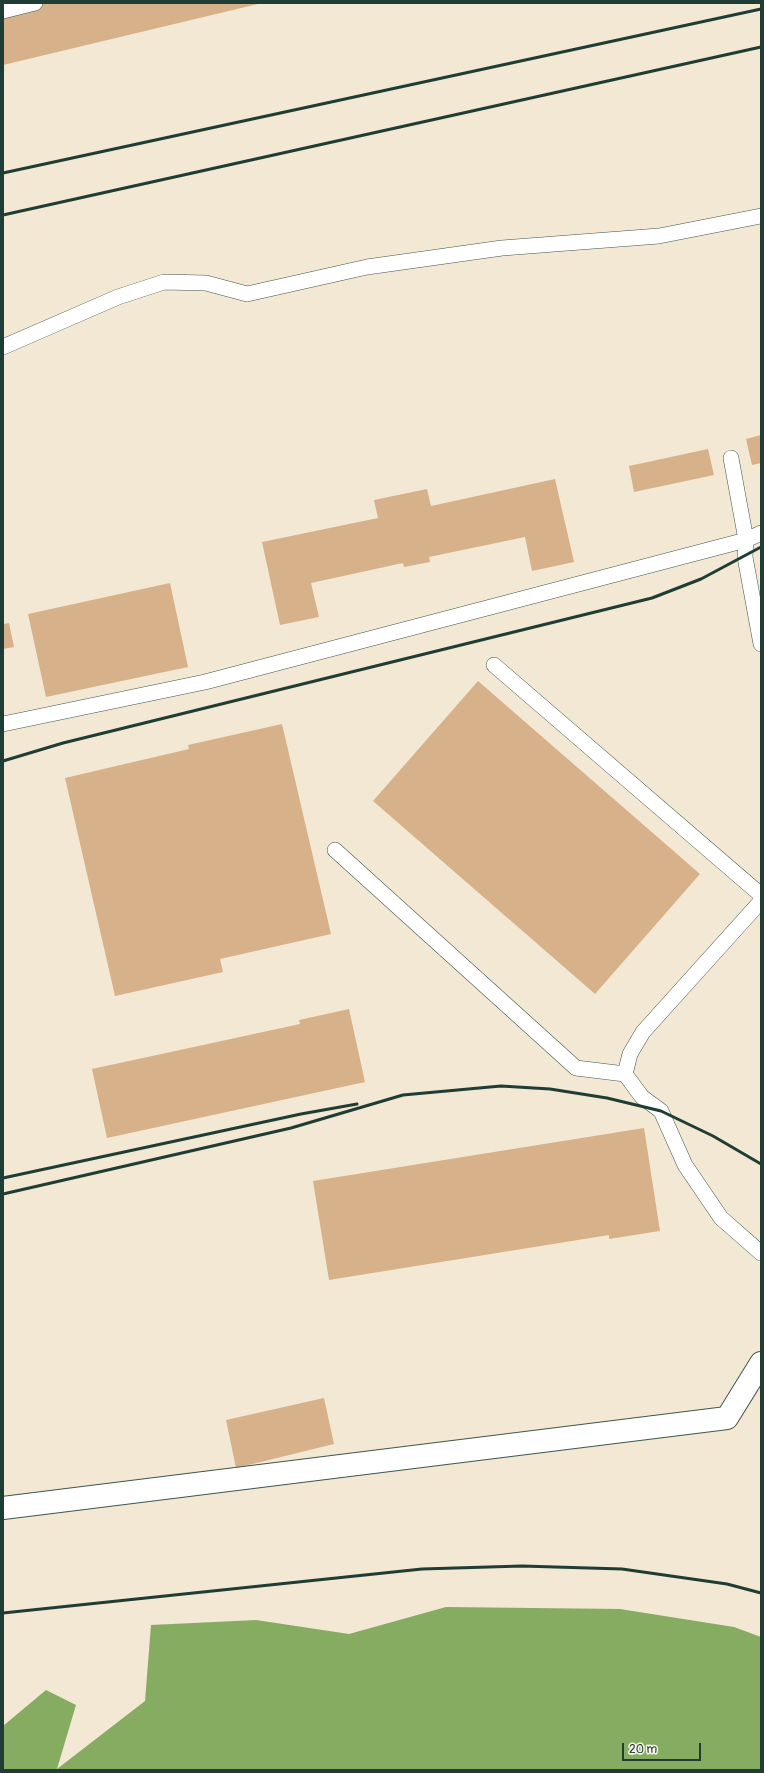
<!DOCTYPE html>
<style>
body{margin:0}
#map{position:relative;width:764px;height:1773px;overflow:hidden;background:#f3e8d3;font-family:Pangolin,sans-serif}
canvas{display:block}
.frame{position:absolute;inset:0;border:4px solid #1f3d34;pointer-events:none}
.scale{position:absolute;left:622px;top:1743px;width:79px;height:18px;box-sizing:border-box;border:2px solid #1f3d34;border-top:0;padding-left:5px;font-size:12px;line-height:14px;white-space:nowrap;color:#1f3d34;-webkit-text-stroke:3px #f7f3e8;paint-order:stroke}
</style>
<div id="map">
<canvas width="764" height="1773"></canvas>
<div class="frame"></div>
<div class="scale">20 m</div>
</div>
<script>
const g = document.querySelector('canvas').getContext('2d');
g.lineJoin = 'round';
function paint(path, color) {
  g.fillStyle = color;
  g.fill(path, 'evenodd');
}
function poly(rows) {
  const path = new Path2D();
  for (const r of rows) {
    path.moveTo(r[0], r[1]);
    for (let i = 2; i < r.length; i += 2) path.lineTo(r[i], r[i + 1]);
  }
  return path;
}
function trace(path, color, width, dash) {
  g.strokeStyle = color;
  g.lineWidth = width;
  g.lineCap = dash ? 'butt' : 'round';
  g.setLineDash(dash || []);
  g.stroke(path);
}
paint(poly([
 [446,1607,620,1609,734,1627,761,1637,761,1770,3,1770,3,1726,46,1690,76,1705,57,1769,145,1701,151,1625,256,1620,349,1634]
]), '#86ac61');
paint(poly([
 [47,3,258,3,258,4,3,65,3,13],
 [761,435,761,463,752,465,746,439],
 [708,449,714,475,634,492,629,466],
 [555,479,574,562,532,571,525,537,429,557,430,562,404,567,403,563,311,583,319,617,280,625,262,542,378,518,374,500,427,489,431,506],
 [170,583,188,667,46,697,28,614],
 [9,623,14,647,3,649,3,624],
 [478,681,700,874,595,994,373,801],
 [282,724,331,934,220,959,223,972,115,996,65,778,189,749,188,745],
 [349,1009,365,1082,107,1138,92,1069,300,1024,299,1020],
 [644,1128,660,1231,609,1239,609,1235,329,1280,313,1181],
 [324,1398,334,1444,236,1468,226,1420]
]), '#d7b18a');
const lane = poly([
 [3,11,35,3],
 [3,347,118,297,164,282,206,283,247,294,367,267,502,248,659,236,761,216],
 [731,458,746,540,745,557,761,644],
 [494,665,761,895],
 [3,724,205,682,746,540,761,533],
 [335,850,576,1068,625,1074,642,1097,661,1111,685,1165,721,1218,761,1253],
 [625,1074,630,1054,643,1032,761,901]
]);
const street = poly([
 [3,1508,727,1418,761,1363]
]);
trace(lane, '#3f574c', 16);
trace(street, '#3f574c', 24);
trace(lane, '#fff', 15);
trace(street, '#fff', 22);
trace(poly([
 [3,173,761,9],
 [3,215,761,47],
 [3,761,63,743,652,598,701,579,761,547],
 [3,1178,301,1114,357,1104],
 [3,1194,291,1128,403,1095,501,1086,550,1089,607,1098,661,1111,713,1136,761,1164],
 [3,1613,422,1569,522,1566,622,1569,727,1584,761,1593]
]), '#1f3d34', 3);
</script>
